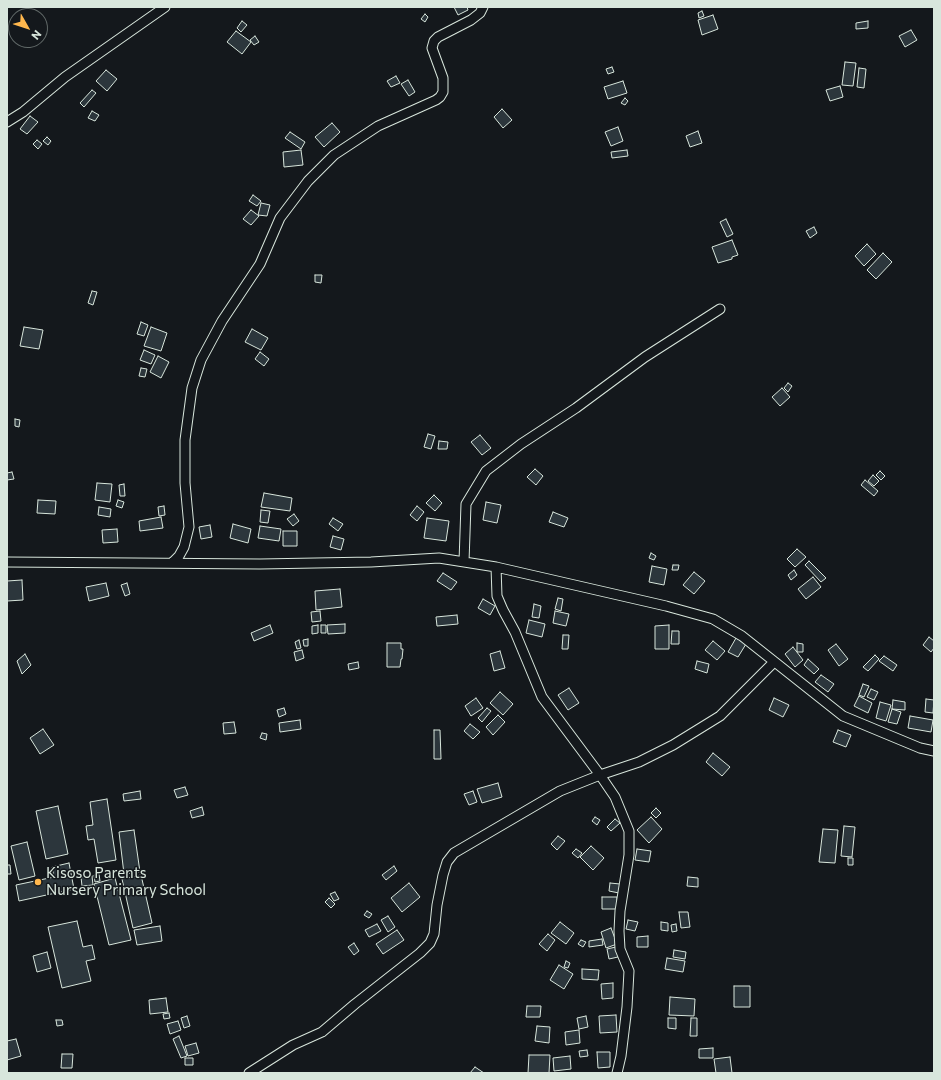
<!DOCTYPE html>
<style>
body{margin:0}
#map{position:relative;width:941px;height:1080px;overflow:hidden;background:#14181c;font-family:Commissioner,sans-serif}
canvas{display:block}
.frame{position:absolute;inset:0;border:8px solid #d8e6dc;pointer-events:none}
.north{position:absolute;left:8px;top:8px;width:40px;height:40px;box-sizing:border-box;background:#14181c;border:1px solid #626a69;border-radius:50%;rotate:129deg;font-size:11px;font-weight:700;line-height:16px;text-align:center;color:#d8e6dc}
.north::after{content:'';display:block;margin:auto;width:14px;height:18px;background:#ffb74d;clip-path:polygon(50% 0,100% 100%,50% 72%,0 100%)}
</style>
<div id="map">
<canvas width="941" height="1080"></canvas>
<div class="frame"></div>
<div class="north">N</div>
</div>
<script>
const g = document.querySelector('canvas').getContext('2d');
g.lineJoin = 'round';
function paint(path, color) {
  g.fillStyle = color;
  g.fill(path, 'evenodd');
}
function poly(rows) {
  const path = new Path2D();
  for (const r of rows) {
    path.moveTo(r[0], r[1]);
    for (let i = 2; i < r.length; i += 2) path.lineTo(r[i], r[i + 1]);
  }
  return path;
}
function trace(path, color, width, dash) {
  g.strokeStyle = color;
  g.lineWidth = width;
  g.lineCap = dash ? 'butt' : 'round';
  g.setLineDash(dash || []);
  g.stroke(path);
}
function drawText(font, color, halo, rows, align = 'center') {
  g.font = font + ' Commissioner,sans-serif';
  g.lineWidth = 3;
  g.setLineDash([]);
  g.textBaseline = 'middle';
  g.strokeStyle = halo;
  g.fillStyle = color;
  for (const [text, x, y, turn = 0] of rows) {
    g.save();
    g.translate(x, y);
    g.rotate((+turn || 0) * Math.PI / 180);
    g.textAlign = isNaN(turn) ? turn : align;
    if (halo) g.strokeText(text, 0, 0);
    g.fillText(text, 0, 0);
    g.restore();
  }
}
const building = poly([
 [454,7,467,7,468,10,458,15,454,7],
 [702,11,704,16,699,18,698,13,702,11],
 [425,14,428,17,425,22,421,19,425,14],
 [713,15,718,29,702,35,698,20,713,15],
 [242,21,247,25,241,32,237,28,242,21],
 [868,21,868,28,856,29,856,23,868,21],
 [911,30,917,40,905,47,899,36,911,30],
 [236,31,251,42,242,54,227,42,236,31],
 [255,36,259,42,254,45,250,40,255,36],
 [845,62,856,63,853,86,842,85,845,62],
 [612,67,614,72,608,74,606,69,612,67],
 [859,68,866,69,864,88,857,87,859,68],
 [106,70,117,79,107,91,96,81,106,70],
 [396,76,400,83,391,87,387,81,396,76],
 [408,80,415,92,409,96,401,84,408,80],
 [623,81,627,93,608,99,604,87,623,81],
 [840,86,843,97,830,101,826,90,840,86],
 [92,90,96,93,84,107,80,103,92,90],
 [625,98,628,101,625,105,621,103,625,98],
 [502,109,512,120,503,128,494,117,502,109],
 [92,111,99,115,95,121,88,118,92,111],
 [30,116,38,122,27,134,20,129,30,116],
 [332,123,340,132,324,147,315,137,332,123],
 [618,127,623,141,611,146,605,132,618,127],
 [698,131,702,143,690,147,686,136,698,131],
 [290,132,305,142,301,149,285,138,290,132],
 [47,137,51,141,48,145,43,141,47,137],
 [37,140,42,144,38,149,33,144,37,140],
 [301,150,303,165,284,167,283,152,301,150],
 [627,150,628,156,612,158,611,152,627,150],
 [253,195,261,201,257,206,249,201,253,195],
 [261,203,270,205,267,216,258,215,261,203],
 [251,210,259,216,251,225,243,219,251,210],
 [726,219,733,234,727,237,720,222,726,219],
 [814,227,817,233,810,238,806,231,814,227],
 [732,240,738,255,732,257,732,259,718,263,712,247,732,240],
 [867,244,876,254,864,266,855,256,867,244],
 [883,253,892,262,876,279,867,270,883,253],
 [315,275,322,275,321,283,315,282,315,275],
 [92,291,97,292,93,305,88,303,92,291],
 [141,322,148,325,144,336,137,334,141,322],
 [24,327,43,330,39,349,20,346,24,327],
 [151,327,167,333,161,351,144,346,151,327],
 [252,329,268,338,261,350,245,342,252,329],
 [144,350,155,355,151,364,140,360,144,350],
 [260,352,269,359,264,366,255,359,260,352],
 [158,356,169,362,161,378,150,372,158,356],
 [141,368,147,369,145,377,139,376,141,368],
 [788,383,792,386,788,392,784,388,788,383],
 [782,388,790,397,780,406,772,397,782,388],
 [15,419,20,420,19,427,15,426,15,419],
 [428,434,435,436,431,449,424,447,428,434],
 [480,435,491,448,482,455,471,442,480,435],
 [439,441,448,442,447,449,438,449,439,441],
 [535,469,543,476,536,485,527,477,535,469],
 [880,471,885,476,881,480,876,475,880,471],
 [12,472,14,479,7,480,7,473,12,472],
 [873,475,879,481,874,486,868,481,873,475],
 [865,480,878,491,874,496,861,485,865,480],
 [97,483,112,484,110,502,95,500,97,483],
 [124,484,125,496,120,496,119,485,124,484],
 [264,493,292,498,290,511,261,507,264,493],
 [434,495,442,503,435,511,426,503,434,495],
 [38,500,56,501,55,514,37,513,38,500],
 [118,500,124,502,122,508,116,506,118,500],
 [486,502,501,505,497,523,483,520,486,502],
 [164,506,165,515,159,516,158,507,164,506],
 [417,506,424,512,417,521,410,515,417,506],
 [99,507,111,509,110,517,98,515,99,507],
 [261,510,270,511,268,523,260,522,261,510],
 [553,512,568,518,564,527,549,522,553,512],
 [294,514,299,521,293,526,287,519,294,514],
 [161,517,163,528,140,531,139,521,161,517],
 [333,518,343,524,338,531,329,524,333,518],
 [427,518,449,521,446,541,424,538,427,518],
 [233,524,251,529,248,543,230,538,233,524],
 [210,525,212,537,201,539,199,527,210,525],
 [260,526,281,529,279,541,258,538,260,526],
 [117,529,118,542,103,543,102,530,117,529],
 [283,531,297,531,297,546,283,546,283,531],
 [333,536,344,539,341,550,330,547,333,536],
 [797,549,806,557,795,567,787,559,797,549],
 [651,553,656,556,654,560,649,558,651,553],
 [809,561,826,578,821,582,805,565,809,561],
 [673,565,679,565,678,570,672,570,673,565],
 [652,566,667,569,664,585,649,582,652,566],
 [794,570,797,575,791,580,788,575,794,570],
 [694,572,705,581,694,594,683,585,694,572],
 [443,573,457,582,451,590,437,581,443,573],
 [813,577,821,587,806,599,798,589,813,577],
 [22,580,23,600,7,601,7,581,22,580],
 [106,583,109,596,89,601,86,587,106,583],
 [127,583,130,594,125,596,121,585,127,583],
 [340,589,342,607,316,610,315,591,340,589],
 [558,598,563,599,561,611,555,609,558,598],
 [483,599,495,606,490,615,478,608,483,599],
 [534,604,541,606,539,618,532,617,534,604],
 [320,611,321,621,312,622,311,612,320,611],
 [555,611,569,614,566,626,553,623,555,611],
 [457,615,458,624,437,626,436,617,457,615],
 [529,620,545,624,542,637,526,633,529,620],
 [345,624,345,633,328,634,327,625,345,624],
 [270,625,273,633,254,641,251,633,270,625],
 [318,625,318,633,312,634,312,626,318,625],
 [321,625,326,625,326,633,321,633,321,625],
 [669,625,669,649,655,649,655,626,669,625],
 [672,631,679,631,679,644,671,644,672,631],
 [563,635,569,635,568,649,562,649,563,635],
 [929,637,934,641,934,648,931,652,923,645,929,637],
 [736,638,746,644,738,657,728,652,736,638],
 [308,639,308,646,304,646,303,640,308,639],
 [299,640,301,648,297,649,295,642,299,640],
 [713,641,725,651,717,660,705,650,713,641],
 [387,643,401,643,401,649,403,649,402,659,401,659,400,667,387,667,387,643],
 [797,643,803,644,803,652,797,652,797,643],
 [836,644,848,659,839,666,828,650,836,644],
 [793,647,803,660,795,667,785,654,793,647],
 [302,650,304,658,296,661,294,652,302,650],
 [500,651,505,668,494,671,490,654,500,651],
 [25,654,31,665,22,674,17,661,25,654],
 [875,655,879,659,868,671,863,667,875,655],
 [884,656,897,665,893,671,879,661,884,656],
 [808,659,819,669,814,674,804,665,808,659],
 [697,661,709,664,707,673,695,669,697,661],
 [358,662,359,668,349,670,348,664,358,662],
 [821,675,834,684,828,692,815,682,821,675],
 [863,684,869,686,864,697,859,695,863,684],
 [569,688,579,703,568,710,558,695,569,688],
 [871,689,878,692,874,700,867,697,871,689],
 [500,692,513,704,503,715,490,703,500,692],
 [859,696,872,703,868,713,854,706,859,696],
 [476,698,483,708,471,716,465,706,476,698],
 [774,698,789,705,783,717,769,710,774,698],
 [926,699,934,700,933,713,925,712,926,699],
 [893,700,905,702,905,710,892,709,893,700],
 [880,702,891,705,886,721,876,718,880,702],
 [284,708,286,714,279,717,277,710,284,708],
 [487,708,491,711,482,722,478,718,487,708],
 [892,709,901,712,897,724,888,722,892,709],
 [498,715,505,722,493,735,486,727,498,715],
 [910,716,933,720,931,732,908,728,910,716],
 [300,720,301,729,280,732,279,723,300,720],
 [234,722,236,733,224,734,223,723,234,722],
 [470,724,480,732,473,739,464,731,470,724],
 [43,729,54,745,40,754,30,738,43,729],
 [434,730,440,730,441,759,434,759,434,730],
 [838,730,851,735,846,747,833,742,838,730],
 [262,733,267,734,266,740,260,738,262,733],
 [713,753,730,767,722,776,706,762,713,753],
 [498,783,502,797,482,803,477,789,498,783],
 [185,787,188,795,177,798,174,790,185,787],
 [140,791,141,799,124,801,123,794,140,791],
 [473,791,477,802,469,805,464,794,473,791],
 [107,799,116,860,98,863,94,839,88,840,86,826,93,825,90,802,107,799],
 [58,806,68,854,46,859,36,811,58,806],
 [202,807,204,815,192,818,190,811,202,807],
 [656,808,661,813,656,818,651,813,656,808],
 [595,817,600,820,597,825,592,821,595,817],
 [651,817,662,829,649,843,637,830,651,817],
 [615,819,620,823,611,831,607,827,615,819],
 [844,826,855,827,852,857,841,856,844,826],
 [823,829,838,830,835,863,819,862,823,829],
 [134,830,140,872,124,874,119,832,134,830],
 [558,836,565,841,557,850,551,844,558,836],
 [27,842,35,876,19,880,11,846,27,842],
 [591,846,604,858,593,870,580,857,591,846],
 [576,849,582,853,578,858,572,853,576,849],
 [637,849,651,851,649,862,635,860,637,849],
 [848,858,853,858,853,865,848,865,848,858],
 [69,863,74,889,19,901,16,885,54,877,52,867,69,863],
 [7,865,10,865,11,874,7,874,7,865],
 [394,866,397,871,386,880,382,875,394,866],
 [99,874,100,881,95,882,94,875,99,874],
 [141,875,152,923,133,928,122,879,141,875],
 [92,876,93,885,82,886,81,877,92,876],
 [688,877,698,878,698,887,687,886,688,877],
 [115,878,131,940,109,945,94,884,115,878],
 [409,883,420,897,402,912,391,898,409,883],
 [610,883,620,884,619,893,609,891,610,883],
 [335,892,339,899,334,901,330,894,335,892],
 [602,897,617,897,617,909,602,909,602,897],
 [329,898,335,904,331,908,325,902,329,898],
 [367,911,372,914,369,918,364,915,367,911],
 [679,912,688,912,690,927,681,928,679,912],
 [388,916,395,927,388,932,381,920,388,916],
 [628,920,638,922,635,931,626,929,628,920],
 [77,921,83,947,92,945,95,959,86,961,91,981,62,988,48,927,77,921],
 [560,922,574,933,566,944,551,933,560,922],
 [661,922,668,923,668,931,661,930,661,922],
 [377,924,381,931,369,937,365,930,377,924],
 [676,924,677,931,672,932,671,925,676,924],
 [160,926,162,941,137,945,134,930,160,926],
 [611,928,617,944,606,948,601,932,611,928],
 [397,930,404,940,383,954,376,944,397,930],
 [548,934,555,940,547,951,539,944,548,934],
 [648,936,648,947,637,947,637,937,648,936],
 [602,939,603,945,589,947,589,941,602,939],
 [581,940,586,942,583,947,578,944,581,940],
 [354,943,359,951,354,955,348,947,354,943],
 [616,947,618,957,609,959,607,949,616,947],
 [674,950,686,952,685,959,673,957,674,950],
 [47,952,51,968,37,972,33,956,47,952],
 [667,958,685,961,683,972,665,969,667,958],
 [566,961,570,963,568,968,564,967,566,961],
 [559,965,573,974,564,989,550,980,559,965],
 [582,969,599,970,598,980,582,979,582,969],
 [613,983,613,998,602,999,601,984,613,983],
 [734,986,750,986,750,1007,734,1007,734,986],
 [670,997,695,999,694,1016,669,1015,670,997],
 [166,998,168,1012,150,1014,149,1000,166,998],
 [527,1006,541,1006,540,1017,526,1017,527,1006],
 [169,1013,170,1018,164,1019,163,1014,169,1013],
 [616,1015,617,1032,600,1033,599,1016,616,1015],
 [187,1016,190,1026,184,1028,181,1018,187,1016],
 [586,1016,588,1027,579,1029,577,1018,586,1016],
 [668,1018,676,1018,676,1029,668,1028,668,1018],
 [691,1018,697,1018,697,1036,690,1036,691,1018],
 [56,1020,62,1020,63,1025,57,1026,56,1020],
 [178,1021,181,1030,170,1034,167,1024,178,1021],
 [537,1026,550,1027,549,1043,535,1041,537,1026],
 [579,1030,580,1043,566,1045,565,1032,579,1030],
 [179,1036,187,1056,181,1058,173,1039,179,1036],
 [16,1039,21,1056,7,1060,7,1041,16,1039],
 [196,1043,199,1053,188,1056,185,1046,196,1043],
 [713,1048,713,1058,699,1058,699,1049,713,1048],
 [587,1050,588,1056,580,1057,579,1051,587,1050],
 [597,1052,610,1052,610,1067,598,1068,597,1052],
 [62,1054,73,1054,72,1068,61,1068,62,1054],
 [529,1055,550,1055,549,1073,528,1073,529,1055],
 [570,1056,571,1069,554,1071,553,1058,570,1056],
 [730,1057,732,1073,716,1073,714,1059,730,1057],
 [185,1058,193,1058,193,1065,185,1065,185,1058],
 [475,1067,484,1073,470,1073,475,1067]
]);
paint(building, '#2c363c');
trace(building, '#d8e6dc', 1);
const street = poly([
 [7,122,23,112,65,77,165,7],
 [7,562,260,564,371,562,439,558,496,567,666,606,713,619,742,636,843,716,920,748,934,751],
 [464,562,466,504,486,471,521,444,576,408,645,357,720,309],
 [172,563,179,556,184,547,189,527,185,483,185,440,192,388,201,360,222,321,260,264,280,218,308,181,334,155,378,126,436,100,440,97,443,92,443,78,432,48,434,41,438,37,471,20,480,13,483,7],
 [496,567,497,596,503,610,515,632,542,697,600,775,639,762,673,745,720,716,774,662],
 [249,1073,293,1045,322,1032,355,1004,420,953,430,943,434,934,437,905,443,875,447,862,454,853,560,791,600,775,615,797,629,831,629,855,620,911,619,931,620,949,629,971,627,1007,621,1056,617,1073]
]);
trace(street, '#d8e6dc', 11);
trace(street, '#14181c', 9);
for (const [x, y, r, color] of [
 [38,882,4,"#ffb74d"]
]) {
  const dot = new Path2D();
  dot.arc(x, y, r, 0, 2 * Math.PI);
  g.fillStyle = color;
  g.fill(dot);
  trace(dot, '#14181c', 1.5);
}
drawText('15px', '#d8e6dc', '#14181c', [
 ["Kisoso Parents",46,873],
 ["Nursery Primary School",46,890]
], 'left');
</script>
